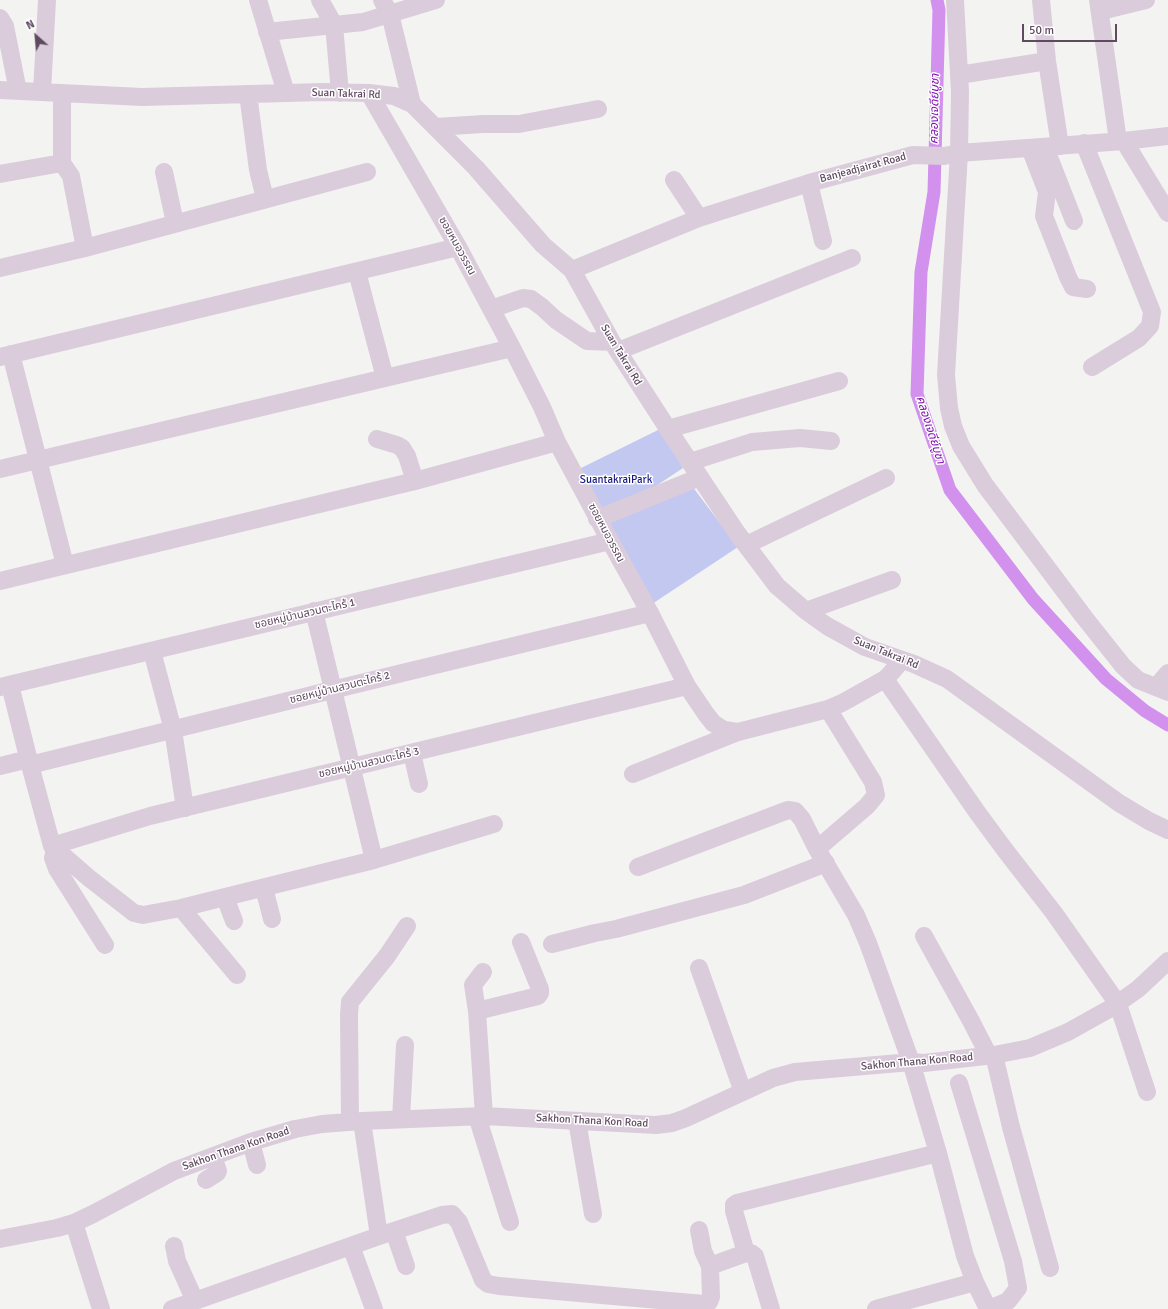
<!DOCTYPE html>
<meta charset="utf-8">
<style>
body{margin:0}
#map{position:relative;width:1168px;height:1309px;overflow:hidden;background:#f3f4f2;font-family:Signika,sans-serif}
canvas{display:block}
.north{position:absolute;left:16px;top:16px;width:40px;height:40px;-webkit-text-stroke:3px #fff;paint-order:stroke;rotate:333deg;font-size:11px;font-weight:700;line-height:16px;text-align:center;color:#5f4a60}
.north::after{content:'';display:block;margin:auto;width:14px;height:18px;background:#5f4a60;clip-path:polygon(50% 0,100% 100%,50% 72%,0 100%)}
.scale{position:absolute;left:1022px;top:24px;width:95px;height:18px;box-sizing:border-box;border:2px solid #5f4a60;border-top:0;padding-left:5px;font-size:12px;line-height:14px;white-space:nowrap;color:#5f4a60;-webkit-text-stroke:3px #fff;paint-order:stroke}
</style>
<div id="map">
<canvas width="1168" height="1309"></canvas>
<div class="north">N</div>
<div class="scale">50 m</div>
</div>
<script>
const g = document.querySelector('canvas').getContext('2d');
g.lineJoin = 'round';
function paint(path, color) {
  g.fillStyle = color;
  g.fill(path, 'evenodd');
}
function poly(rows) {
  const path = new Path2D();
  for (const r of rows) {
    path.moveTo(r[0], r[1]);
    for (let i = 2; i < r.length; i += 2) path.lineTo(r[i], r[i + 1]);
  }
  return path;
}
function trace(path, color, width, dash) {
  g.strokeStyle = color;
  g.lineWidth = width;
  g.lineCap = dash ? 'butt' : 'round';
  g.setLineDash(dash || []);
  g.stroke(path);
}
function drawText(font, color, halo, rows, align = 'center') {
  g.font = font + ' Signika,"Noto Sans Thai",sans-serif';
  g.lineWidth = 3;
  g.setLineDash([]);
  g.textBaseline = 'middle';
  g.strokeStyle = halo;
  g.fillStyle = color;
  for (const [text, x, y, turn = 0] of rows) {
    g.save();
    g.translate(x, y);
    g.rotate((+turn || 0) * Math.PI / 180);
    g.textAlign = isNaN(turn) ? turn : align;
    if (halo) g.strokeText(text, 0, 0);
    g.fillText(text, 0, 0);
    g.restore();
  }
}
paint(poly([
 [660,429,683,468,606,519,692,486,738,547,649,606,577,470]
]), '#c3c8f0');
trace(poly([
 [937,0,939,10,934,192,921,272,917,394,950,490,1033,599,1106,679,1145,711,1168,725]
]), '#d191ec', 13);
trace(poly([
 [258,0,286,93],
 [320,0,334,25,340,93],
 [382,0,390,14,412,104],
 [955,0,960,92,959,153,946,375,949,408,953,426,961,446,985,485,1084,617,1123,666,1138,680,1168,692],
 [1041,0,1047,61,1060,146],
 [1098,0,1118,141],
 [1101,11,1146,0],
 [0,18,5,26,18,91],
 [267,32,363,22,436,0],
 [959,75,1047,61],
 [0,90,142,97,323,92,369,93,394,96,412,104,476,168,543,245,572,270,612,342,668,429,737,533,777,586,806,611,827,626,865,647,914,664,947,679,1119,803,1149,821,1168,830],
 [42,92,47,0],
 [62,93,62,163,71,176,85,248],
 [369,93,458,247,512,348,542,407,557,442,610,541,650,613,687,686,706,714,713,723,724,730,738,732,828,709,842,703,885,679,891,673,902,660],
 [248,94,258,170,265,199],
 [435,127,483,124,519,124,598,109],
 [1124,141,1168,213],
 [1084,143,1152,312,1150,326,1139,338,1092,367],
 [1045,147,1074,221],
 [1030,148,1047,192,1044,216,1068,277,1073,287,1087,289],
 [164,172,175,223],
 [0,174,62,163],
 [674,180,699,218],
 [809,183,823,241],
 [0,268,85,248,367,172],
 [572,270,699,218,809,183,913,155,944,156,959,153,1124,141,1168,136],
 [357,272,385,378],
 [491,309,523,298,531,299,542,307,556,320,587,341,612,342],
 [618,351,852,258],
 [11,354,65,565],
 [0,357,458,247],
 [668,429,839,381],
 [377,439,397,445,402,448,407,456,415,481],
 [690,462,752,442,800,438,831,441],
 [0,469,512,348],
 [597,519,700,477],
 [746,545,886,478],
 [0,581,415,481,557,442],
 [314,611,374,860],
 [806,611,892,580],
 [152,651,173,730,185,808],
 [885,679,977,812,1005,850,1054,913,1118,1004,1147,1092],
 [10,685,30,765,52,846,89,878,134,913,143,915,181,908,374,860,494,824],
 [0,687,610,541],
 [1156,687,1168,673],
 [412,753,419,784],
 [30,765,332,690,650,613],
 [0,766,29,759],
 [633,774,738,732],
 [52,846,150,816,687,686],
 [817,849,867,806,876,795,873,782,828,709],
 [55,850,53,858,57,869,105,945],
 [638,867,788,810,795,811,802,819,817,849,856,915,868,943,911,1062,938,1153,965,1256,975,1282,988,1309],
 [264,888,272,919],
 [225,897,234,921],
 [181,908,237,975],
 [924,936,971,1021,989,1056],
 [552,944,595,933,616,929,744,895,826,863],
 [699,968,743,1092],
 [477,1011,473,985,483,972],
 [994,1055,1011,1127,1050,1268],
 [959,1083,1013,1261,1018,1288,1008,1301,989,1309],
 [477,1116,510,1222],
 [484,1116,477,1011,538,996,540,993,540,989,521,942],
 [401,1119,405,1045],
 [362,1121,379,1236],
 [577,1121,593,1214],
 [350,1122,349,1015,350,1002,387,956,407,926],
 [251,1142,257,1165],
 [206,1180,217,1173,218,1171,213,1156],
 [74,1223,101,1309],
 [699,1230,703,1251,710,1266],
 [394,1231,406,1266],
 [0,1239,57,1228,74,1223,93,1214,174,1171,251,1142,295,1129,322,1124,362,1121,484,1116,656,1125,672,1123,686,1118,773,1078,795,1072,911,1062,924,1063,994,1055,1030,1048,1068,1032,1111,1008,1138,989,1168,961],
 [174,1246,177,1261,195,1301],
 [351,1246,374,1309],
 [172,1309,379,1236,442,1215,452,1214,459,1222,483,1280,488,1284,499,1286,704,1304,709,1302,711,1297,710,1266,746,1253],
 [771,1309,755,1256,751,1253,746,1253,734,1211,734,1205,737,1203,938,1153],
 [876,1309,975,1282]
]), '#dbccdb', 18);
drawText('11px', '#5f4a60', '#fff', [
 ["Suan Takrai Rd",346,94,2],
 ["Banjeadjairat Road",863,168,-15],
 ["ซอยหมอวรรณ",457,246,61],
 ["Suan Takrai Rd",621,355,59],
 ["ซอยหมอวรรณ",606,533,62],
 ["ซอยหมู่บ้านสวนตะไคร้ 1",305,614,-13],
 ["Suan Takrai Rd",886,653,22],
 ["ซอยหมู่บ้านสวนตะไคร้ 2",340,688,-14],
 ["ซอยหมู่บ้านสวนตะไคร้ 3",369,763,-13],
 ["Sakhon Thana Kon Road",917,1062,-5],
 ["Sakhon Thana Kon Road",592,1121,3],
 ["Sakhon Thana Kon Road",236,1149,-19]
]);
drawText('11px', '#191a82', '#fff', [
 ["SuantakraiPark",616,480]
]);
drawText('italic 12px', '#7f0eae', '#fff', [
 ["คลองเจดีย์บูชา",935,109,-89],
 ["คลองเจดีย์บูชา",930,430,72]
]);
</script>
